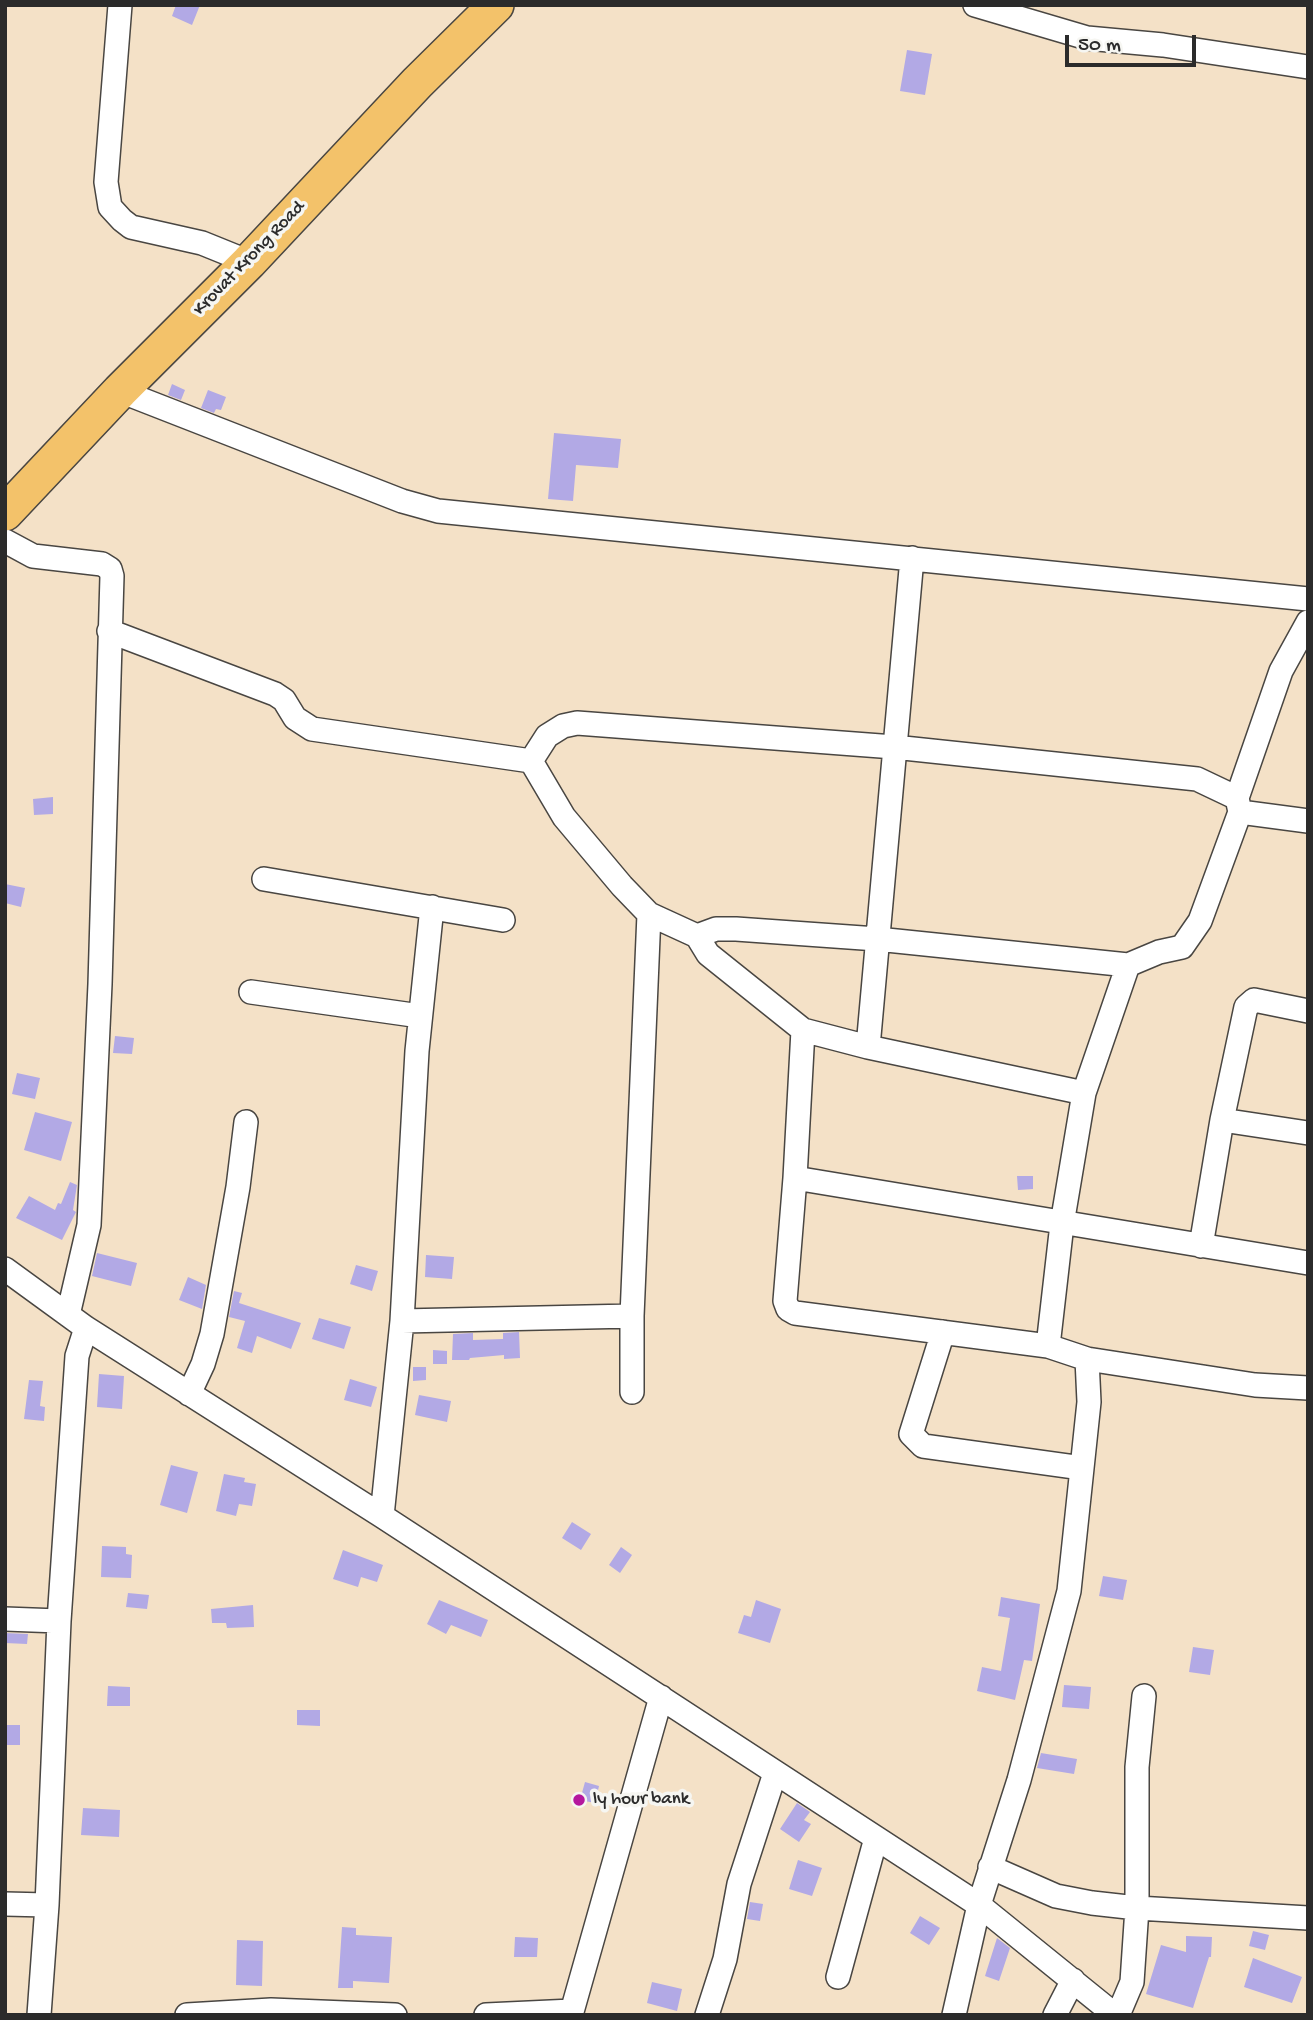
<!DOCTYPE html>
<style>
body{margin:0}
#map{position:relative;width:1313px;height:2020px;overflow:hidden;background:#f4e1c7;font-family:"Gochi Hand",sans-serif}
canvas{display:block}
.frame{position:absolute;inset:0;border:7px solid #2b2b2b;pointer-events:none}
.scale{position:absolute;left:1065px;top:35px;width:131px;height:32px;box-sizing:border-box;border:4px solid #2b2b2b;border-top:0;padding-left:9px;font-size:21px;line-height:24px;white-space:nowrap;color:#2b2b2b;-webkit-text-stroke:5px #f6f6f2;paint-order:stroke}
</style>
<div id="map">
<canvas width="1313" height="2020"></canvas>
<div class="frame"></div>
<div class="scale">50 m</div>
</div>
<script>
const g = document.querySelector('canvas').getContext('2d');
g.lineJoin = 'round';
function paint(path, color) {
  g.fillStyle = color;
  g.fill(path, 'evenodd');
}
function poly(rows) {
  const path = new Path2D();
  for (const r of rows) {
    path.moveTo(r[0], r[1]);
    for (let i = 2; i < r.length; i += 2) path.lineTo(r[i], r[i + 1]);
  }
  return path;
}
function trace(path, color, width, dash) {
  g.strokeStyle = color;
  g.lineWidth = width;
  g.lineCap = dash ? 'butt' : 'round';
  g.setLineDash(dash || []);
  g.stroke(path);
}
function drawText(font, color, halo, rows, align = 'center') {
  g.font = font + ' "Gochi Hand",sans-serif';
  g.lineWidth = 7;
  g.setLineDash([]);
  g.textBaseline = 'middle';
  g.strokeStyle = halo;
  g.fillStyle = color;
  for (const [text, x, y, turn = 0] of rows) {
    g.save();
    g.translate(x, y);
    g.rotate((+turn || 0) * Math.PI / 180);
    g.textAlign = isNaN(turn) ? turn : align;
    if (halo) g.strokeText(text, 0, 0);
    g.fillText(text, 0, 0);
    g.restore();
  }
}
paint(poly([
 [176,5,200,5,192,25,172,16],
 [907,50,932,54,925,95,900,91],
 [172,384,185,390,181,400,168,395],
 [208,390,226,397,221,410,216,409,214,413,201,408],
 [554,433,621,439,618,468,576,465,573,501,548,499],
 [53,797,53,814,34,815,33,799],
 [5,884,25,888,21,907,5,903],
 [115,1036,134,1038,132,1054,113,1053],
 [17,1073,40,1078,35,1099,12,1094],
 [35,1112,72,1122,61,1161,24,1150],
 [1017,1176,1033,1176,1033,1189,1018,1190],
 [70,1182,77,1185,73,1210,76,1212,62,1240,16,1218,29,1196,55,1210,58,1203,61,1204],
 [97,1253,137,1263,131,1286,92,1276],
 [426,1255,454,1257,452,1279,425,1277],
 [356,1265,378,1271,372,1291,350,1284],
 [188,1277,206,1285,202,1309,179,1300],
 [234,1291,242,1293,239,1303,301,1323,291,1349,257,1336,252,1353,237,1348,245,1321,229,1317],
 [319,1318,351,1327,344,1349,312,1339],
 [519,1332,520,1358,504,1359,504,1355,470,1358,469,1360,452,1360,453,1334,473,1333,473,1340,503,1339,503,1333],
 [433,1350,447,1351,447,1364,433,1364],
 [413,1367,426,1367,426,1380,413,1381],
 [99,1374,124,1376,122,1409,97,1407],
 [350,1379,377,1387,371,1407,344,1400],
 [29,1380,43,1381,40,1406,45,1407,44,1421,24,1419],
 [419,1395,451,1401,447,1422,415,1415],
 [171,1465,198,1472,187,1513,160,1505],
 [224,1474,245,1478,244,1482,256,1484,252,1506,239,1504,236,1516,216,1511],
 [572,1522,591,1534,581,1550,562,1538],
 [102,1546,126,1547,126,1554,132,1555,131,1578,101,1577],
 [621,1547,632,1555,620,1573,609,1565],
 [343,1550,383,1565,377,1582,361,1577,358,1587,333,1579],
 [1103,1576,1127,1580,1123,1600,1099,1596],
 [128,1593,149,1595,147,1609,126,1607],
 [1001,1597,1040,1604,1032,1661,1024,1660,1015,1700,977,1691,982,1667,1001,1671,1010,1618,998,1616],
 [439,1600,488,1620,481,1637,451,1625,446,1634,427,1624],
 [756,1600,781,1609,770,1643,738,1633,744,1615,751,1617],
 [253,1605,254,1627,227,1628,226,1623,212,1623,211,1609],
 [5,1633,28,1634,27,1644,5,1643],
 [1193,1647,1214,1650,1210,1675,1189,1672],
 [1064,1685,1091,1687,1089,1709,1062,1707],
 [108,1686,130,1687,130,1706,107,1706],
 [297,1710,320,1710,320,1726,297,1725],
 [5,1725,20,1725,20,1745,5,1745],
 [1041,1753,1077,1759,1074,1774,1037,1768],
 [585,1782,599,1786,595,1803,580,1800],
 [797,1803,810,1812,804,1820,811,1824,799,1842,780,1829],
 [83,1808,120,1810,119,1837,81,1835],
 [798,1860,822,1868,812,1896,789,1889],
 [750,1902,763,1904,760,1921,747,1919],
 [920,1916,940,1928,929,1945,910,1933],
 [342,1927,356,1928,356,1935,392,1937,389,1983,353,1981,353,1988,338,1988],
 [1253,1931,1269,1935,1265,1950,1249,1946],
 [1186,1936,1212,1937,1211,1957,1209,1957,1193,2008,1146,1994,1161,1945,1186,1952],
 [515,1937,538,1938,537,1957,514,1957],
 [997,1938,1010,1948,999,1981,985,1976],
 [237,1940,263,1941,262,1986,236,1985],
 [1253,1958,1302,1977,1292,2003,1244,1987],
 [652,1982,682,1989,677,2011,647,2003]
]), '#b2a9e5');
const minor = poly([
 [120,5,106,182,110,207,122,220,131,227,202,243,249,262],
 [975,5,1087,38,1163,45,1308,67],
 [120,391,402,501,438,511,1308,599],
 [5,541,33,556,102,564,110,569,112,576,100,984,89,1225,68,1315],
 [109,631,275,694,284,700,295,718,312,729,531,761],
 [1237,798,1281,671,1308,622],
 [1240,812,1308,821],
 [264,879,503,920],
 [697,936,716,929,736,929,877,939,1128,965],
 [251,992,420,1016],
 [803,1030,795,1178,785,1301,788,1309,795,1313,1048,1346],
 [868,1047,912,558],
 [1222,1120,1308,1133],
 [795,1178,1308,1263],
 [1201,1246,1222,1120,1246,1007,1254,1000,1308,1011],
 [5,1269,86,1328,382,1516,979,1905,1115,2015],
 [402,1321,632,1316],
 [943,1332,911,1434,923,1446,1082,1468],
 [1087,1359,1255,1385,1308,1388],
 [632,1392,632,1316,649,914],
 [189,1394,203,1364,212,1334,238,1187,246,1122],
 [382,1516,402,1321,417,1051,432,907],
 [5,1619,59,1621],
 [990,1867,1056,1896,1092,1903,1137,1908,1308,1918],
 [5,1904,47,1905],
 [838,1977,876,1838],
 [39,2015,47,1905,59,1621,77,1356,86,1328],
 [187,2015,271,2010,395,2015],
 [486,2015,572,2011],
 [571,2015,661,1697],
 [707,2015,725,1959,739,1884,775,1773],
 [954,2015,979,1905,1019,1780,1069,1591,1089,1402,1087,1359,1048,1346,1062,1224,1084,1093,1128,965,1159,952,1182,947,1200,921,1240,812,1237,798,1197,779,894,747,577,723,563,726,547,736,531,761,564,817,622,886,649,914,697,936,708,954,803,1030,868,1047,1084,1093],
 [1055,2015,1073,1980],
 [1118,2015,1132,1982,1137,1908,1137,1767,1144,1696]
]);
const highway = poly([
 [5,513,120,391,249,262,417,83,496,5]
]);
trace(minor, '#494642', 26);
trace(highway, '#494642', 38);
trace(minor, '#fff', 23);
trace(highway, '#f3c26a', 35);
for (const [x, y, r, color] of [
 [579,1800,7,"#b5179e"]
]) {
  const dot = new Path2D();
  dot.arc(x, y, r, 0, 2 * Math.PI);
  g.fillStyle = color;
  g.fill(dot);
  trace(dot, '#f6f6f2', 2.5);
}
drawText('19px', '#2b2b2b', '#f6f6f2', [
 ["Krovat Krong Road",250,259,-46]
]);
drawText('19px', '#2b2b2b', '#f6f6f2', [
 ["ly hour bank",593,1800]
], 'left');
</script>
